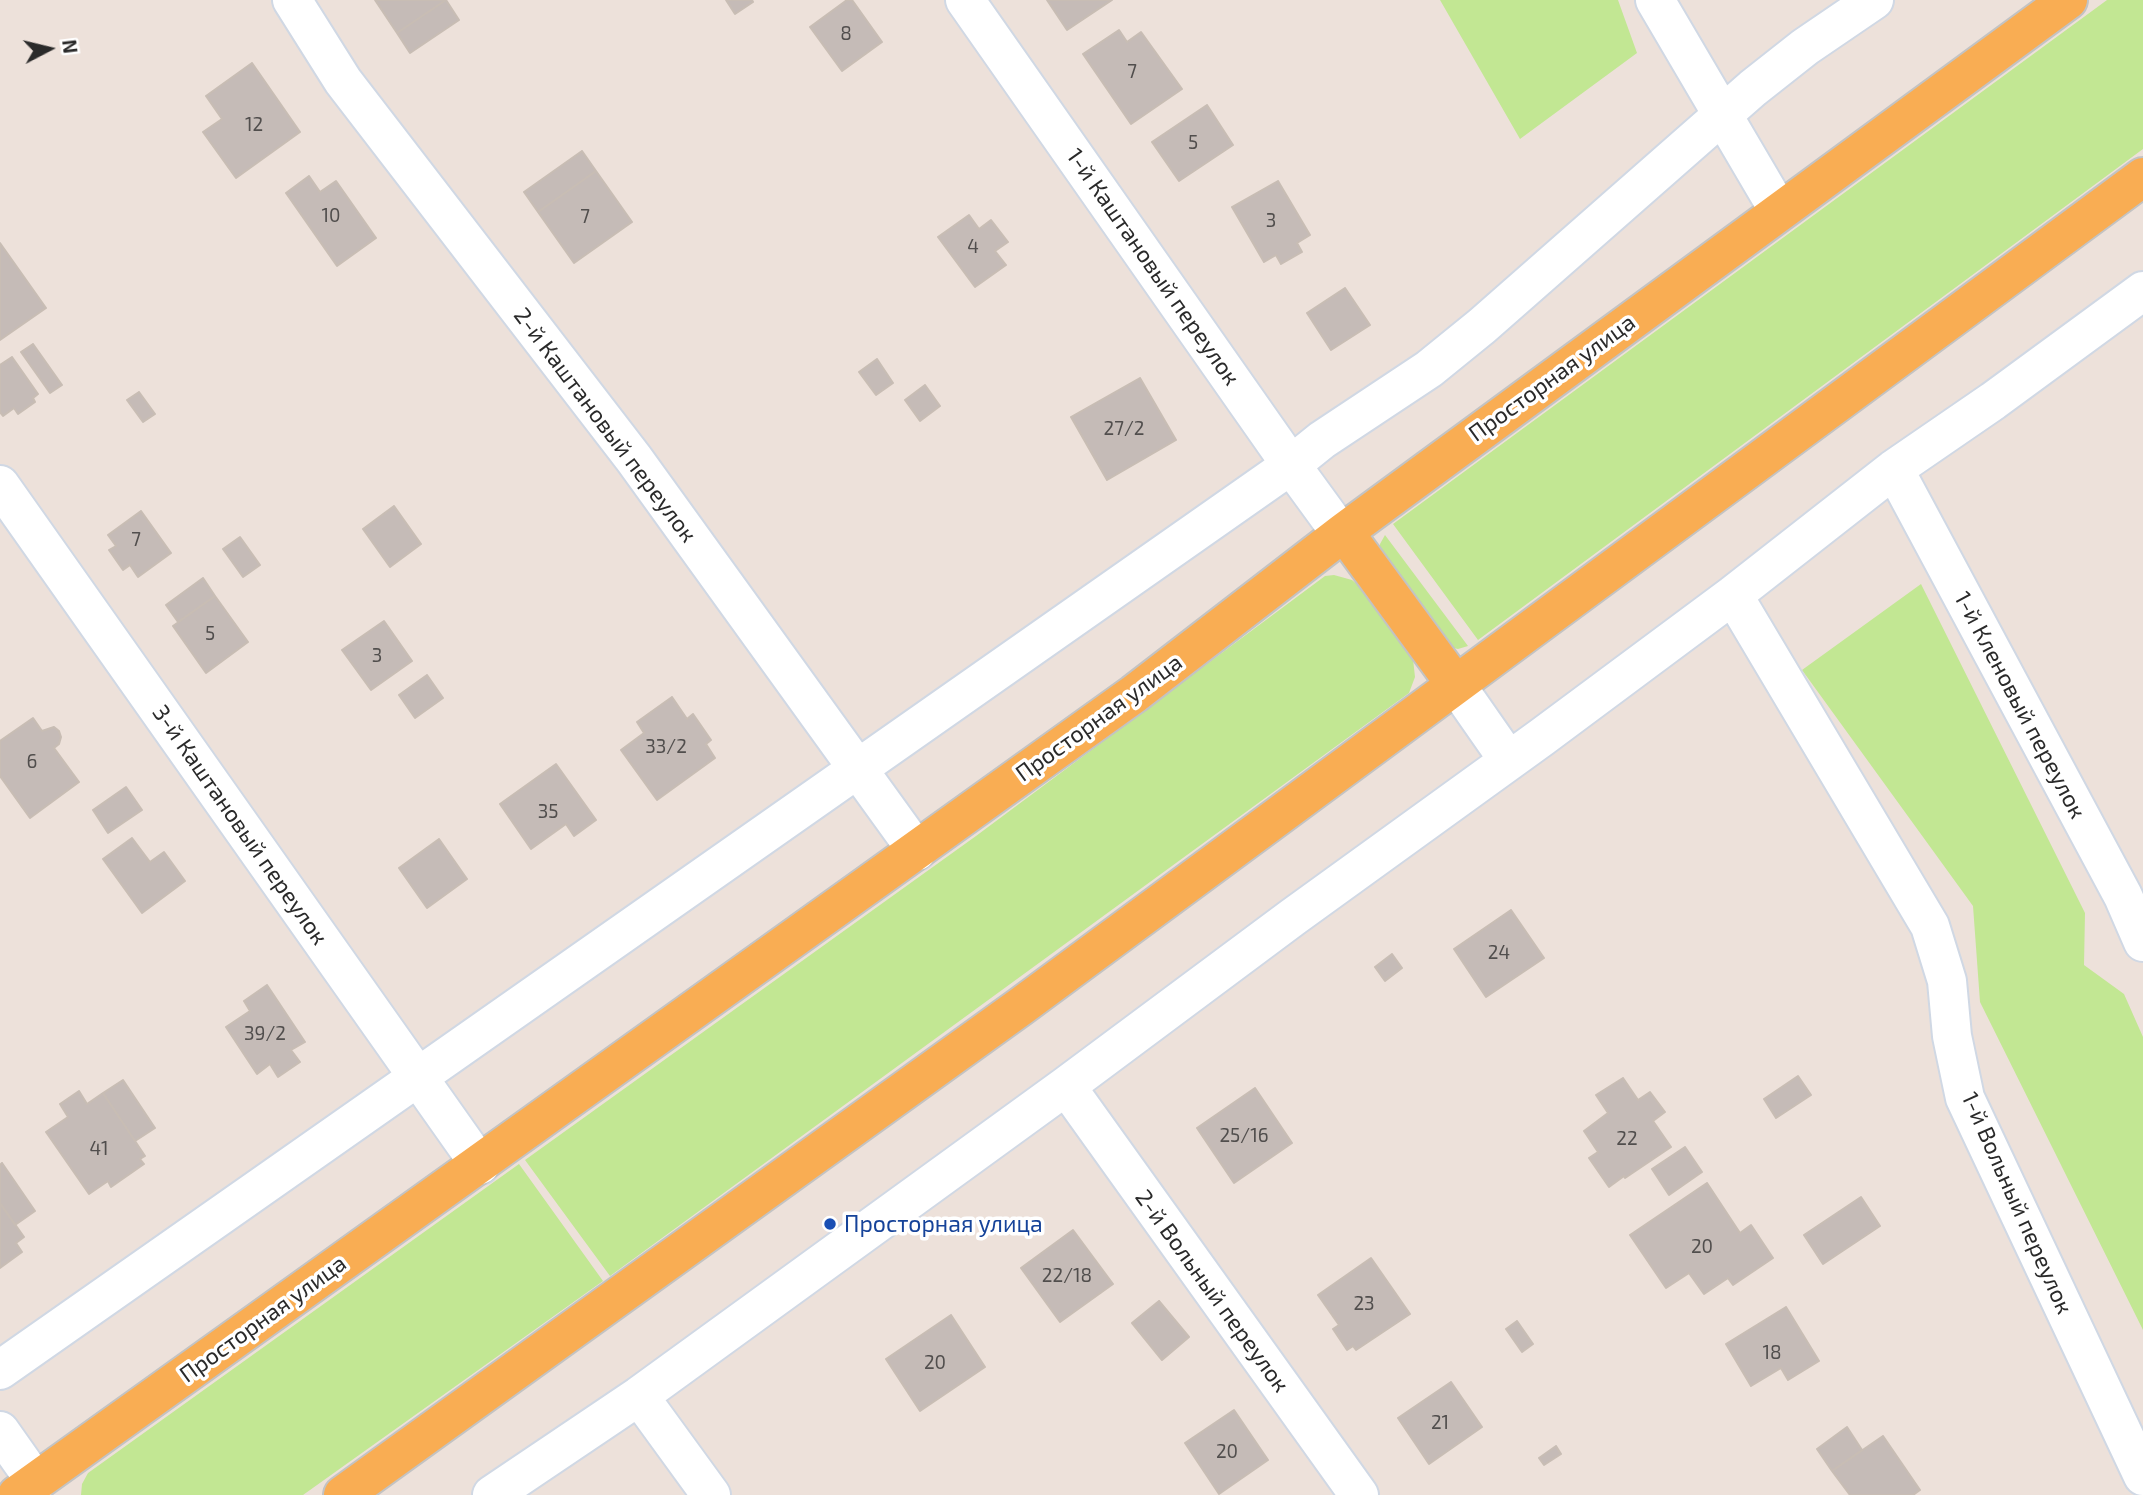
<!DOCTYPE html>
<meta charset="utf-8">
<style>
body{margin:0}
#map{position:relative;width:2143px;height:1495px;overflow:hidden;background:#ede1da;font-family:"Exo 2",sans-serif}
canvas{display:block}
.north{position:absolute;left:14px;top:14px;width:70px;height:70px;-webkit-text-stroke:5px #fff;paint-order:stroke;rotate:83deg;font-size:19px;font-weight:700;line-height:28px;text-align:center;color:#2a2a2a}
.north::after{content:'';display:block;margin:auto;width:24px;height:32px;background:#2a2a2a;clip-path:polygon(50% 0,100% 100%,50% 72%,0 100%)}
</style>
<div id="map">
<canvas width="2143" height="1495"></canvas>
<div class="north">N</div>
</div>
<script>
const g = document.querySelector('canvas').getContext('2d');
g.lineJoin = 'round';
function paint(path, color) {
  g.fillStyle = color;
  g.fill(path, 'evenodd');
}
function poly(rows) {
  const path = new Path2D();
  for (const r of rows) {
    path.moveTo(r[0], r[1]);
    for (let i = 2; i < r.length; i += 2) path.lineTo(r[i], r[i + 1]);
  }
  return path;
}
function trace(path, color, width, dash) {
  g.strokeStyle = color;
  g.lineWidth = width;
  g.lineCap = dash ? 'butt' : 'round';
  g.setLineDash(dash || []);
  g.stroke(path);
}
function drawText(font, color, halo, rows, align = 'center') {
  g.font = font + ' "Exo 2",sans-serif';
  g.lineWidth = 7;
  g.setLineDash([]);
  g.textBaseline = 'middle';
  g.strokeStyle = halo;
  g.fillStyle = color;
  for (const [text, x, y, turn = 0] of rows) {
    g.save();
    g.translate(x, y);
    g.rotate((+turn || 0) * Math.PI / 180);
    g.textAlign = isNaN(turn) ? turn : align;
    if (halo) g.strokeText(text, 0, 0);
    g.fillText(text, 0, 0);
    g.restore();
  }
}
paint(poly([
 [1440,0,1618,0,1637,53,1520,139],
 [2107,0,2143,0,2143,149,1478,640,1393,524],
 [1385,535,1468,646,1458,649,1449,647,1379,555,1380,544],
 [1334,575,1352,580,1359,586,1413,659,1415,677,1409,693,610,1276,525,1160,976,836,1325,576],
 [1921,584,2085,913,2084,965,2124,994,2143,1037,2143,1330,1980,1002,1973,906,1802,670],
 [519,1164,603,1281,303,1495,81,1495,82,1484,88,1473]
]), '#c2e793');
const building = poly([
 [375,0,446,0,397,33,375,0],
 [446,0,459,20,410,53,397,33,446,0],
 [726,0,752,0,753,2,735,14,726,0],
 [847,0,852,0,882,42,842,71,810,27,847,0],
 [1047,0,1112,0,1067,30,1047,0],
 [1119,30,1127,42,1141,32,1182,89,1131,124,1083,54,1119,30],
 [252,63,300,132,236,178,203,132,222,119,206,96,252,63],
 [1207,105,1233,145,1179,181,1152,142,1207,105],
 [582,151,596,171,538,212,524,192,582,151],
 [596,171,632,222,574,263,538,212,596,171],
 [309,176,320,192,336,181,376,238,337,266,286,193,309,176],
 [1278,181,1310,235,1297,243,1302,252,1281,264,1276,255,1264,262,1232,207,1278,181],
 [969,215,979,229,991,220,1008,242,995,251,1006,265,975,287,938,237,969,215],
 [0,243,46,308,0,340,0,243],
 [1345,288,1370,325,1331,350,1307,313,1345,288],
 [33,344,62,385,50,393,21,352,33,344],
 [12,357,38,394,33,398,35,402,18,414,14,408,3,416,0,412,0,365,12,357],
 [877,359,893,383,876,395,859,372,877,359],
 [1140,378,1176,440,1107,480,1071,417,1140,378],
 [925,385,940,406,920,421,905,400,925,385],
 [139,392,155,414,143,422,127,400,139,392],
 [394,506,421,544,390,567,363,529,394,506],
 [141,511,171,553,138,577,130,565,123,570,109,550,116,546,108,535,141,511],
 [240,537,260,565,243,577,223,549,240,537],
 [203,578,215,596,178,622,166,605,203,578],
 [215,596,248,642,206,673,173,626,215,596],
 [384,621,412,661,371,690,342,650,384,621],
 [427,675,443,698,415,718,399,695,427,675],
 [672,697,687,719,693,714,711,740,706,744,715,758,657,800,621,750,644,733,637,722,672,697],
 [33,718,42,731,54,727,59,731,61,737,59,744,54,748,79,782,30,818,0,776,0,741,33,718],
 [556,764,596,820,574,836,566,824,531,849,500,804,556,764],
 [126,787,142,810,108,833,93,810,126,787],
 [132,838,150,862,164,852,185,881,142,913,103,859,132,838],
 [439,839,467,879,427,908,399,868,439,839],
 [1511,910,1544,958,1486,997,1454,949,1511,910],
 [1392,954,1402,968,1385,981,1375,967,1392,954],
 [267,985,305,1042,291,1050,300,1062,278,1077,270,1064,257,1074,226,1027,250,1011,244,1001,267,985],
 [1798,1076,1811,1095,1776,1118,1764,1099,1798,1076],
 [1623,1078,1638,1100,1650,1092,1665,1112,1653,1121,1671,1147,1625,1178,1624,1176,1609,1187,1589,1158,1598,1152,1584,1131,1608,1113,1596,1095,1623,1078],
 [123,1080,155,1128,135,1141,103,1093,123,1080],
 [1255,1088,1292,1143,1234,1183,1197,1128,1255,1088],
 [79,1091,87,1104,103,1093,145,1156,140,1159,144,1164,111,1187,108,1181,89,1194,46,1132,68,1117,60,1104,79,1091],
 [1685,1147,1702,1172,1669,1195,1652,1169,1685,1147],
 [2,1163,35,1211,15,1225,0,1203,0,1165,2,1163],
 [1707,1183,1740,1233,1751,1225,1773,1258,1733,1285,1728,1278,1704,1294,1689,1273,1666,1288,1630,1235,1707,1183],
 [1861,1197,1880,1226,1823,1264,1804,1235,1861,1197],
 [0,1203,24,1237,16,1243,22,1252,0,1268,0,1203],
 [1073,1230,1113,1284,1060,1322,1021,1268,1073,1230],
 [1371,1258,1410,1314,1356,1350,1353,1346,1347,1350,1333,1329,1339,1325,1318,1295,1371,1258],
 [1159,1301,1189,1337,1162,1360,1132,1323,1159,1301],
 [1786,1307,1819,1361,1788,1380,1781,1368,1751,1386,1726,1344,1786,1307],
 [951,1315,985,1367,920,1411,886,1359,951,1315],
 [1517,1321,1533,1344,1522,1352,1506,1329,1517,1321],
 [1451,1382,1482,1427,1429,1464,1398,1418,1451,1382],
 [1234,1410,1268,1460,1219,1494,1185,1443,1234,1410],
 [1847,1427,1862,1450,1832,1471,1817,1449,1847,1427],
 [1883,1436,1920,1490,1913,1495,1850,1495,1832,1471,1883,1436],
 [1556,1446,1561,1454,1544,1465,1539,1458,1556,1446]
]);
paint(building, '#c5bbb7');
trace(building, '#c8bdb4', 2);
const minor = poly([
 [292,0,343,81,634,459,917,851],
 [965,0,1291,465,1334,524,1344,532],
 [1655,0,1779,211],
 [1894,469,2123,896,2143,942],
 [0,485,480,1165],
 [1733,595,1930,926,1947,981,1952,1036,1965,1098,2143,1476],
 [1456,685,1509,761],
 [1066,1086,1359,1495],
 [0,1370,1291,465,1322,440,1429,369,1482,326,1753,88,1805,47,1874,0],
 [639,1396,711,1495],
 [0,1431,36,1482],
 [492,1495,639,1396,1066,1086,1293,917,1542,737,1733,595,1894,469,1993,401,2143,291]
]);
const major = poly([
 [1344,532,1456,685],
 [17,1495,1134,694,1344,532,2068,0],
 [343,1495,1020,1007,2143,177]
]);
trace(minor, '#d0d8e4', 42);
trace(major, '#c3c3c3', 42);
trace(minor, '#fff', 38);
trace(major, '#f9ad53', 38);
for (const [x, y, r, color] of [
 [830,1224,7,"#1a4fb4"]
]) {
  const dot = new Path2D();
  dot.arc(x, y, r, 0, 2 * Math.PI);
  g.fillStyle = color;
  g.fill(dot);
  trace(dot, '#fff', 2.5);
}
drawText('19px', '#514e4d', null, [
 ["8",846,34],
 ["7",1132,72],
 ["12",254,125],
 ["5",1193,143],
 ["10",331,216],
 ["7",585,217],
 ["3",1271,221],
 ["4",973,247],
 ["27/2",1124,429],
 ["7",136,540],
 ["5",210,634],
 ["3",377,656],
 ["33/2",666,747],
 ["6",32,762],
 ["35",548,812],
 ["24",1499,953],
 ["39/2",265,1034],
 ["25/16",1244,1136],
 ["22",1627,1139],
 ["41",99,1149],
 ["20",1702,1247],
 ["22/18",1067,1276],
 ["23",1364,1304],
 ["18",1772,1353],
 ["20",935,1363],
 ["21",1440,1423],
 ["20",1227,1452]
]);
drawText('23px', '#2a2a2a', '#fff', [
 ["1-й Каштановый переулок",1153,267,55],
 ["Просторная улица",1552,378,-36],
 ["2-й Каштановый переулок",605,425,53],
 ["1-й Кленовый переулок",2020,705,62],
 ["Просторная улица",1099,718,-36],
 ["3-й Каштановый переулок",240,825,55],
 ["1-й Вольный переулок",2017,1203,66],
 ["2-й Вольный переулок",1212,1291,54],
 ["Просторная улица",263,1319,-36]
]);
drawText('23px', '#164399', '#fff', [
 ["Просторная улица",844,1224]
], 'left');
</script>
